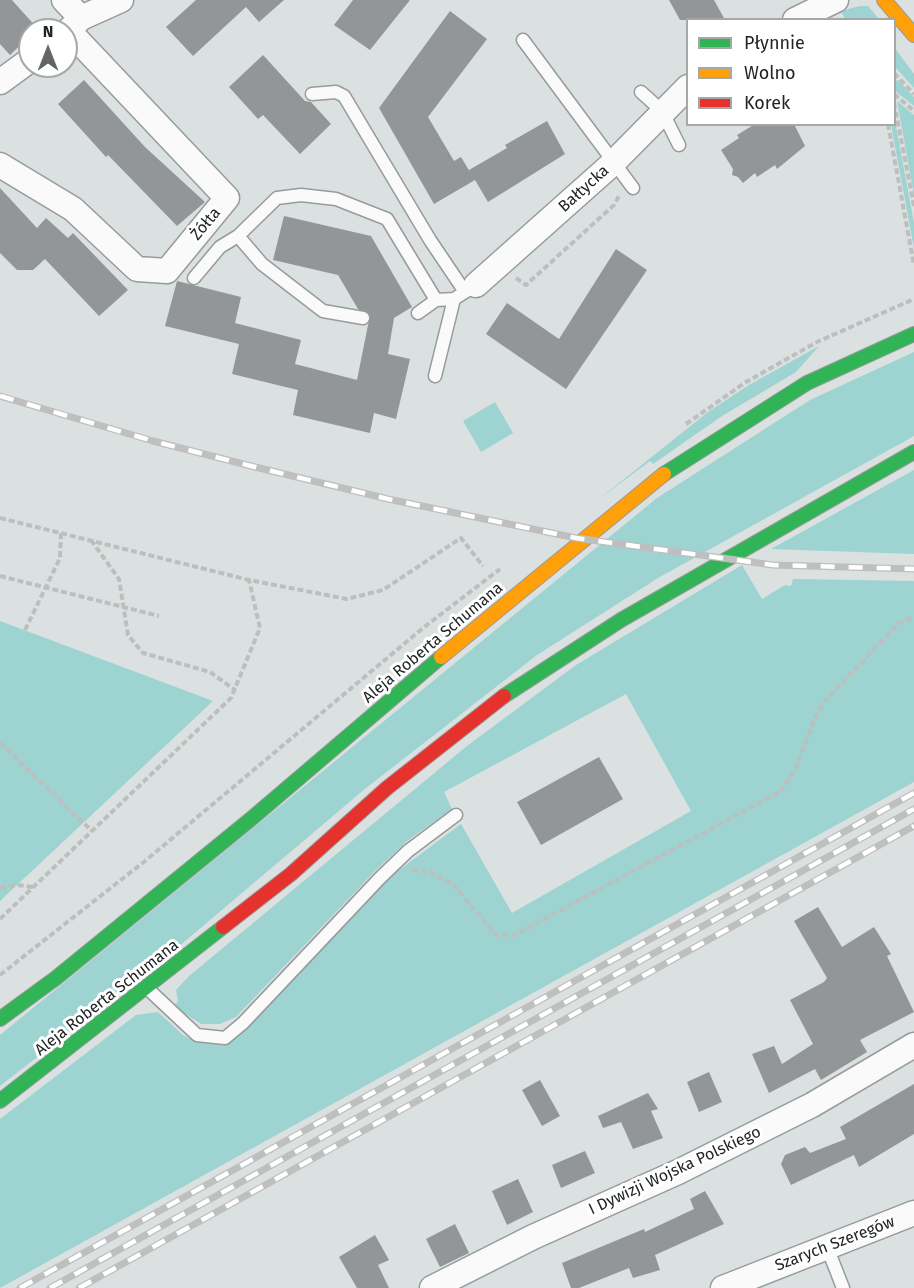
<!DOCTYPE html>
<meta charset="utf-8">
<style>
body{margin:0}
#map{position:relative;width:914px;height:1288px;overflow:hidden;background:#dbe0e0;font-family:"Fira Sans",sans-serif}
canvas{display:block}
.legend{position:absolute;left:686px;top:18px;width:210px;height:108px;box-sizing:border-box;background:#fff;border:2px solid #a6a7a7;margin:0;padding:8px 10px;list-style:none;font-size:18px;color:#212424}
.legend li{display:flex;align-items:center;gap:12px;height:30px}
.legend b{width:30px;border:2px solid #a6a7a7}
.north{position:absolute;left:18px;top:18px;width:60px;height:60px;box-sizing:border-box;background:#fff;border:2px solid #a6a7a7;border-radius:50%;rotate:0deg;font-size:16px;font-weight:700;line-height:24px;text-align:center;color:#212424}
.north::after{content:'';display:block;margin:auto;width:21px;height:27px;background:#626666;clip-path:polygon(50% 0,100% 100%,50% 72%,0 100%)}
</style>
<div id="map">
<canvas width="914" height="1288"></canvas>
<ul class="legend">
<li><b style="height:8px;background:#30b455"></b>Płynnie</li>
<li><b style="height:8px;background:#ff9f0a"></b>Wolno</li>
<li><b style="height:8px;background:#e5322d"></b>Korek</li>
</ul>
<div class="north">N</div>
</div>
<script>
const g = document.querySelector('canvas').getContext('2d');
g.lineJoin = 'round';
function paint(path, color) {
  g.fillStyle = color;
  g.fill(path, 'evenodd');
}
function poly(rows) {
  const path = new Path2D();
  for (const r of rows) {
    path.moveTo(r[0], r[1]);
    for (let i = 2; i < r.length; i += 2) path.lineTo(r[i], r[i + 1]);
  }
  return path;
}
function trace(path, color, width, dash) {
  g.strokeStyle = color;
  g.lineWidth = width;
  g.lineCap = dash ? 'butt' : 'round';
  g.setLineDash(dash || []);
  g.stroke(path);
}
function drawText(font, color, halo, rows, align = 'center') {
  g.font = font + ' "Fira Sans",sans-serif';
  g.lineWidth = 6;
  g.setLineDash([]);
  g.textBaseline = 'middle';
  g.strokeStyle = halo;
  g.fillStyle = color;
  for (const [text, x, y, turn = 0] of rows) {
    g.save();
    g.translate(x, y);
    g.rotate((+turn || 0) * Math.PI / 180);
    g.textAlign = isNaN(turn) ? turn : align;
    if (halo) g.strokeText(text, 0, 0);
    g.fillText(text, 0, 0);
    g.restore();
  }
}
paint(poly([
 [860,6,868,6,879,19,845,19,841,11],
 [894,47,914,74,914,88,895,67],
 [898,80,914,97,914,106,895,91,895,81],
 [897,101,914,115,914,195],
 [895,121,914,223,914,248,891,125,894,124],
 [819,346,796,372,722,416,653,464,650,461,599,499,708,412,749,385],
 [914,352,914,436,658,578,537,655,366,788,171,953,0,1086,0,1035,657,498,810,400],
 [495,402,513,433,481,452,463,421],
 [914,470,914,554,771,549],
 [742,565,762,599,785,585,791,586,793,579,914,581,914,782,0,1288,0,1119,136,1015,158,1012,183,1035,195,1041,219,1042,383,882,461,824,512,913,691,811,626,694,444,792,452,809,407,841,376,870,236,1017,220,1024,201,1024,184,1013,175,1004,178,1002,176,990,189,976,467,746,576,665],
 [0,621,213,701,0,901]
]), '#9dd3d0');
paint(poly([
 [0,0,12,0,38,29,30,30,30,36,10,55,0,44],
 [196,0,284,0,259,22,246,7,193,56,166,27],
 [353,0,410,0,370,50,334,25],
 [669,0,714,0,725,20,680,20],
 [450,11,487,39,428,117,454,161,461,157,470,172,469,170,507,148,505,145,547,121,565,154,488,202,475,180,434,204,379,108],
 [263,55,305,101,311,102,331,124,300,154,263,115,258,119,229,87],
 [84,80,145,147,205,202,177,226,108,155,106,157,58,104],
 [755,124,794,124,805,146,777,169,775,165,757,177,755,173,743,183,738,177,732,175,733,169,721,150,739,138,737,135],
 [0,188,37,228,46,218,68,238,73,233,128,290,99,316,45,259,33,270,17,270,0,253],
 [284,216,371,236,412,307,394,318,388,354,410,359,396,419,374,413,370,433,293,415,298,390,232,374,239,344,165,326,177,281,241,297,235,323,301,340,295,364,357,380,370,315,358,309,338,275,273,260],
 [616,249,647,270,566,389,486,334,507,303,559,339],
 [599,757,623,799,541,845,517,802],
 [818,907,842,947,874,927,891,954,887,956,914,1012,860,1040,867,1052,821,1080,815,1069,769,1093,752,1054,774,1046,782,1064,813,1044,790,1000,824,982,827,978,794,921],
 [709,1072,722,1102,699,1112,687,1082],
 [540,1080,560,1116,542,1126,522,1090],
 [914,1084,914,1134,859,1167,854,1155,791,1185,781,1164,785,1155,805,1147,810,1153,846,1139,840,1127],
 [648,1093,658,1109,651,1111,663,1138,633,1149,621,1122,603,1128,598,1116],
 [585,1151,595,1173,561,1188,552,1165],
 [518,1179,533,1212,507,1225,492,1191],
 [705,1191,724,1224,655,1255,660,1270,633,1278,629,1268,579,1288,571,1288,562,1263,644,1229,645,1232,694,1209,690,1199],
 [455,1224,469,1253,440,1267,426,1239],
 [375,1235,389,1260,378,1265,389,1288,357,1288,339,1257]
]), '#929696');
const lane = poly([
 [523,40,633,188],
 [641,92,662,111,679,145],
 [312,94,336,92,344,96,430,240,465,292],
 [238,236,262,264,323,311,363,318],
 [194,278,220,247,238,236,277,198,301,195,336,199,387,219,436,300,454,299,476,285],
 [418,313,436,300],
 [435,376,454,299],
 [148,989,197,1035,225,1038,243,1023,380,878,408,851,456,815],
 [827,1247,843,1288]
]);
const street = poly([
 [64,0,81,18],
 [795,20,836,0],
 [66,33,81,18,121,0],
 [0,82,30,60],
 [0,165,73,209,137,269,167,271,227,198,69,31],
 [476,285,612,164,688,87],
 [432,1288,533,1237,678,1172,812,1105,914,1045],
 [723,1288,914,1213]
]);
const fast = poly([
 [664,474,807,383,914,334],
 [504,696,621,620,914,452],
 [0,1019,56,978,251,819,441,657],
 [0,1101,223,927]
]);
const slow = poly([
 [884,0,914,35],
 [441,657,664,474]
]);
const jam = poly([
 [223,927,291,874,387,788,504,696]
]);
trace(lane, '#979b9b', 15);
trace(street, '#979b9b', 27);
trace(fast, '#979b9b', 16);
trace(slow, '#979b9b', 16);
trace(jam, '#979b9b', 16);
trace(poly([
 [894,73,914,94],
 [894,94,914,111],
 [894,103,914,206],
 [888,124,914,265],
 [516,278,526,285,614,205,619,196],
 [686,424,746,382,817,342,914,299],
 [0,518,249,580,347,599,383,590,461,538,483,566],
 [91,540,119,579,128,635,143,653,210,672,235,690],
 [0,576,159,616],
 [25,630,60,558,61,533],
 [0,743,92,831],
 [412,869,429,872,452,883,496,935,515,935,781,791,795,770,815,718,824,702,898,624,914,617],
 [0,888,17,885,33,887],
 [0,919,231,698,260,628,249,580],
 [0,975,145,861,423,628,500,569]
]), '#bdbfbf', 4, [6, 3]);
trace(lane, '#fafafa', 12);
trace(street, '#fafafa', 24);
trace(fast, '#30b455', 14);
trace(slow, '#ff9f0a', 14);
trace(jam, '#e5322d', 14);
const rail = poly([
 [0,396,153,441,251,466,388,499,576,538,773,565,914,569],
 [20,1288,914,793],
 [50,1288,914,809],
 [79,1288,914,826]
]);
trace(rail, '#bebfbf', 7);
trace(rail, '#fff', 4.5, [14]);
drawText('16px', '#212424', '#fff', [
 ["Bałtycka",584,189,-42],
 ["Żółta",206,224,-50],
 ["Aleja Roberta Schumana",433,643,-40],
 ["Aleja Roberta Schumana",107,998,-38],
 ["I Dywizji Wojska Polskiego",675,1171,-25],
 ["Szarych Szeregów",835,1244,-21]
]);
</script>
